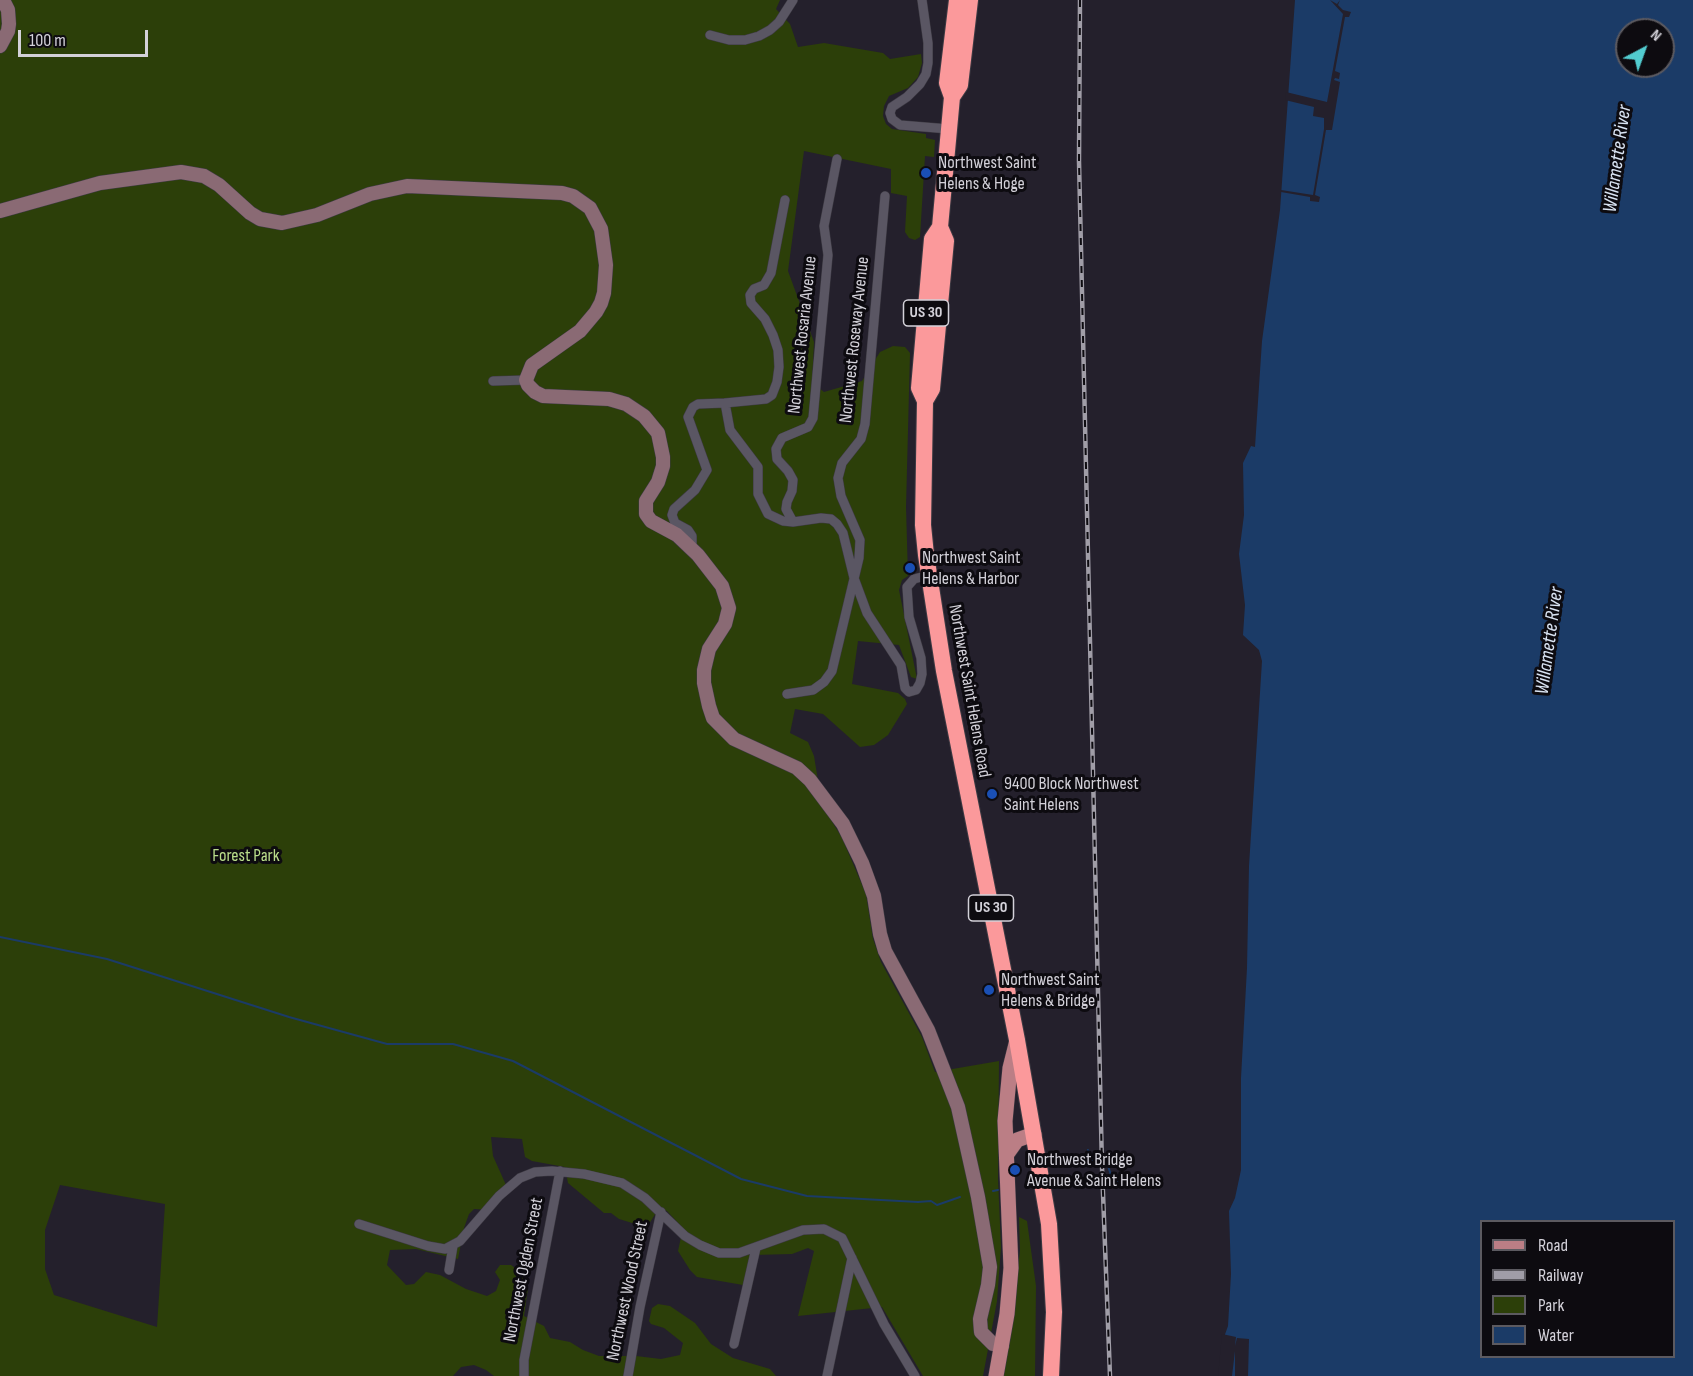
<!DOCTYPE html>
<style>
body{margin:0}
#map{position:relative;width:1693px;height:1376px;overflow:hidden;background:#24202c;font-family:"Sofia Sans Condensed",sans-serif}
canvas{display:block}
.legend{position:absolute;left:1480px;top:1220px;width:195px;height:138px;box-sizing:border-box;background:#0d0b10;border:2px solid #5c5a60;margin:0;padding:8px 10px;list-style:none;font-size:18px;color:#d3d1d9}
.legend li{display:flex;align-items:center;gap:12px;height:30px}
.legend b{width:30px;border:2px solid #5c5a60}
.north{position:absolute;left:1615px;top:18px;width:60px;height:60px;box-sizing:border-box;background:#0d0b10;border:2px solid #5c5a60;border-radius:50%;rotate:41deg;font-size:16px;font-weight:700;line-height:24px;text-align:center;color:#d3d1d9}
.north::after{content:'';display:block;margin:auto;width:21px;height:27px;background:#52ccd0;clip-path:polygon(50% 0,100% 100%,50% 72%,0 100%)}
.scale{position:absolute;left:18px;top:30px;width:130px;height:27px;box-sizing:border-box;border:3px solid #d3d1d9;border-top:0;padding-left:8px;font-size:18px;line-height:21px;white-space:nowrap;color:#d3d1d9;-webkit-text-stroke:4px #0d0b10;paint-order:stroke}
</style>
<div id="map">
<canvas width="1693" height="1376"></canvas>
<ul class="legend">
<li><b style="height:8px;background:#bb7e85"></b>Road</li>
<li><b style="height:8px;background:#a09da7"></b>Railway</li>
<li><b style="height:16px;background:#2c3f09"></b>Park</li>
<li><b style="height:16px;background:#1b3b67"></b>Water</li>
</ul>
<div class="north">N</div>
<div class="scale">100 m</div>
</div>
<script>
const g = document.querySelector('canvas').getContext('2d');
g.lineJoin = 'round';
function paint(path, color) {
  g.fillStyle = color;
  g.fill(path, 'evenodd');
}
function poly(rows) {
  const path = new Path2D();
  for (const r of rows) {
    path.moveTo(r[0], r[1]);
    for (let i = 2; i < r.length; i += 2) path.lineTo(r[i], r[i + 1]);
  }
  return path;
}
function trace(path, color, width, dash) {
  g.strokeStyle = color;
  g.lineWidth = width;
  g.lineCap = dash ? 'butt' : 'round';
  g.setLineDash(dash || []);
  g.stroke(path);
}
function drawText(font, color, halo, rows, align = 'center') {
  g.font = font + ' "Sofia Sans Condensed",sans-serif';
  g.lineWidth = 6;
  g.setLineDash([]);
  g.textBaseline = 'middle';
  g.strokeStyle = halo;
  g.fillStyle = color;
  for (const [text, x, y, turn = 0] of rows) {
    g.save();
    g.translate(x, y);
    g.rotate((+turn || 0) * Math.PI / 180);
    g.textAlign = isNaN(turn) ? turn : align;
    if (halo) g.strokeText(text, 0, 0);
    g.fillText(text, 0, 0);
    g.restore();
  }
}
paint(poly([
 [0,0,780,0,776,9,790,24,798,47,824,43,883,53,890,59,921,54,922,63,918,77,908,88,889,96,884,106,883,116,886,124,892,129,926,134,926,138,935,140,934,157,925,156,920,237,915,240,909,238,905,232,907,196,891,193,891,169,804,151,788,271,814,342,812,382,824,392,862,381,880,352,893,346,905,347,910,353,906,507,908,576,902,580,899,590,917,679,911,677,899,645,858,641,852,684,898,693,905,699,907,704,888,735,874,745,860,747,823,714,795,709,790,733,808,742,814,756,822,805,842,838,866,894,873,939,881,962,922,1037,935,1072,999,1061,998,1179,1001,1247,997,1301,983,1376,923,1376,882,1307,798,1316,814,1251,808,1248,792,1254,753,1255,743,1285,697,1277,690,1270,678,1251,683,1228,667,1211,659,1208,649,1224,642,1226,619,1219,611,1213,604,1213,568,1183,565,1167,532,1161,525,1157,522,1139,491,1137,493,1156,506,1185,500,1202,491,1210,474,1209,469,1214,464,1228,458,1259,416,1249,390,1250,387,1265,406,1285,414,1284,426,1272,440,1275,466,1289,487,1296,496,1291,500,1280,495,1272,500,1265,511,1265,522,1273,528,1288,524,1316,544,1326,550,1338,570,1342,583,1350,599,1356,636,1356,661,1359,680,1355,683,1343,664,1328,651,1324,649,1321,652,1308,658,1304,670,1306,695,1323,711,1344,733,1358,770,1369,776,1376,494,1376,486,1370,474,1365,461,1367,453,1376,0,1376],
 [60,1185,165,1204,157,1327,54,1295,45,1269,45,1230],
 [1019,1217,1027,1221,1036,1286,1035,1376,1000,1376,1015,1291,1020,1251]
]), '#2c3f09');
paint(poly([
 [1295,0,1693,0,1693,1376,1221,1376,1223,1340,1228,1326,1231,1274,1229,1211,1235,1198,1241,1170,1241,1078,1247,968,1249,866,1262,661,1259,650,1243,635,1245,605,1239,554,1244,515,1243,463,1251,446,1255,447,1262,341,1280,210],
 [1627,30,1663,30,1663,66,1627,66],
 [1482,1222,1674,1222,1674,1356,1482,1356]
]), '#1b3b67');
paint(poly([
 [1330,0,1337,4,1340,0,1338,5,1343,10,1351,12,1349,17,1345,17,1335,71,1340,73,1339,79,1335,78,1334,80,1340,82,1332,130,1326,130,1315,195,1320,197,1319,202,1310,201,1310,197,1281,192,1281,190,1313,195,1324,129,1324,118,1313,116,1314,107,1285,100,1286,92,1327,102,1343,14],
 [1222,1334,1236,1337,1235,1346,1237,1338,1249,1339,1248,1376,1235,1376,1235,1351,1232,1376,1218,1376]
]), '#24202c');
trace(poly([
 [0,937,107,959,289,1017,387,1044,453,1044,513,1061,741,1179,807,1196,918,1202,931,1201,937,1205,960,1197],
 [1088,1150,1096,1166],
 [1108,1166,1112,1178,1121,1185],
 [993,1191,998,1190]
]), '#1b3b67', 2);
const street = poly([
 [922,0,928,43,928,63,926,74,920,84,907,97,892,107,890,113,892,119,900,125,949,129],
 [710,35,729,40,745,40,759,36,770,30,779,22,793,0],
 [493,381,526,380],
 [725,403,766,399,772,395,777,382,779,367,778,350,773,335,765,319,751,303,750,295,754,289,764,285,771,273,785,200],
 [793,522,786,509,787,502,792,491,793,480,788,471,777,459,776,449,782,438,808,427,813,418,828,255,824,226,837,159],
 [690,547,692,544,692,536,688,530,675,523,672,515,674,509,695,490,707,470,688,417,693,407,698,404,725,403,730,430,758,467,758,494,768,514,783,521,793,522,821,518,831,519,837,524,843,533,854,578,867,613,901,665,905,688,909,692,916,690,920,683,922,674,921,658,909,617,907,587,914,579,929,575],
 [787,694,813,690,824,682,832,671,859,558,860,540,841,496,838,478,842,463,861,439,865,424,885,196],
 [359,1224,428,1246,445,1249,460,1241,499,1196,520,1178,535,1172,552,1171,584,1174,622,1183,645,1198,685,1236,700,1245,719,1253,739,1253,803,1230,824,1229,842,1238,884,1324,915,1376],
 [449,1270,453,1246],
 [734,1344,756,1248],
 [524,1376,524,1360,560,1171],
 [628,1376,640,1307,661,1212],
 [827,1376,852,1258]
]);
const secondary = poly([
 [0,46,8,31,9,24,8,10,3,0],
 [0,211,100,183,181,172,204,176,219,185,250,213,260,219,282,223,317,215,370,194,407,186,562,193,573,196,590,208,601,229,606,265,604,293,601,303,596,312,580,331,532,365,526,380,528,385,535,392,543,396,609,399,626,404,644,416,658,433,663,457,663,466,658,482,646,501,646,514,651,521,677,535,698,555,722,586,729,608,725,624,709,649,704,670,704,683,709,706,713,718,734,739,797,768,810,780,843,824,862,863,874,896,880,934,885,951,928,1030,958,1107,978,1197,990,1267,988,1285,980,1319,981,1332,993,1344,1002,1346]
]);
const primary = poly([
 [1007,1154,1017,1140,1034,1134],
 [996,1376,1007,1314,1011,1268,1005,1121,1010,1068,1017,1040]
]);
const highway = poly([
 [957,0,947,83,952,97,940,227,932,239,919,388,925,401,923,525,926,555,944,671,1017,1040,1049,1224,1054,1312,1051,1376],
 [952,97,960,85,970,0],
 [925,401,932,389,946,241,940,227]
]);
trace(street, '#3d3a43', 10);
trace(secondary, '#3d3a43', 15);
trace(primary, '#3d3a43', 16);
trace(highway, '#3d3a43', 18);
trace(street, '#5a5663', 9);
trace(secondary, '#8a6a74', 14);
trace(primary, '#bb7e85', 15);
trace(highway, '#fb999b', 16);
const rail = poly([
 [1080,0,1079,161,1102,1167,1110,1376]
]);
trace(rail, '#a09da7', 4.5);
trace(rail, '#0d0b10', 2, [7]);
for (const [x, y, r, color] of [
 [926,173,6,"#1a4fb4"],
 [910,568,6,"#1a4fb4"],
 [992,794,6,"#1a4fb4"],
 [989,990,6,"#1a4fb4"],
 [1015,1170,6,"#1a4fb4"]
]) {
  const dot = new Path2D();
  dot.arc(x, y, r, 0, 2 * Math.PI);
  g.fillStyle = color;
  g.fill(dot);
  trace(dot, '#0d0b10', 2);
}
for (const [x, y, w] of [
 [926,313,45],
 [991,908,45]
]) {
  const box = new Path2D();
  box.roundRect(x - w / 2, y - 13, w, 26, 4.5);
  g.fillStyle = '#0d0b10';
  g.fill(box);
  trace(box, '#d3d1d9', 1.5);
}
drawText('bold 16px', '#d3d1d9', null, [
 ["US 30",926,313],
 ["US 30",991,908]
]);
drawText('18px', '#d3d1d9', '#0d0b10', [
 ["Northwest Saint",938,163],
 ["Helens & Hoge",938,184],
 ["Northwest Saint",922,558],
 ["Helens & Harbor",922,579],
 ["9400 Block Northwest",1004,784],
 ["Saint Helens",1004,805],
 ["Northwest Saint",1001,980],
 ["Helens & Bridge",1001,1001],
 ["Northwest Bridge",1027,1160],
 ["Avenue & Saint Helens",1027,1181]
], 'left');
drawText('18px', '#d3d1d9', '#0d0b10', [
 ["Northwest Rosaria Avenue",803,335,-84],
 ["Northwest Roseway Avenue",855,340,-84],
 ["Northwest Saint Helens Road",969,691,80],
 ["Northwest Ogden Street",524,1270,-79],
 ["Northwest Wood Street",628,1291,-78]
]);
drawText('18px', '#bade8b', '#0d0b10', [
 ["Forest Park",246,856]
]);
drawText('italic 20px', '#dae4f3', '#0d0b10', [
 ["Willamette River",1618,159,-82],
 ["Willamette River",1550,641,-82]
]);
</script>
